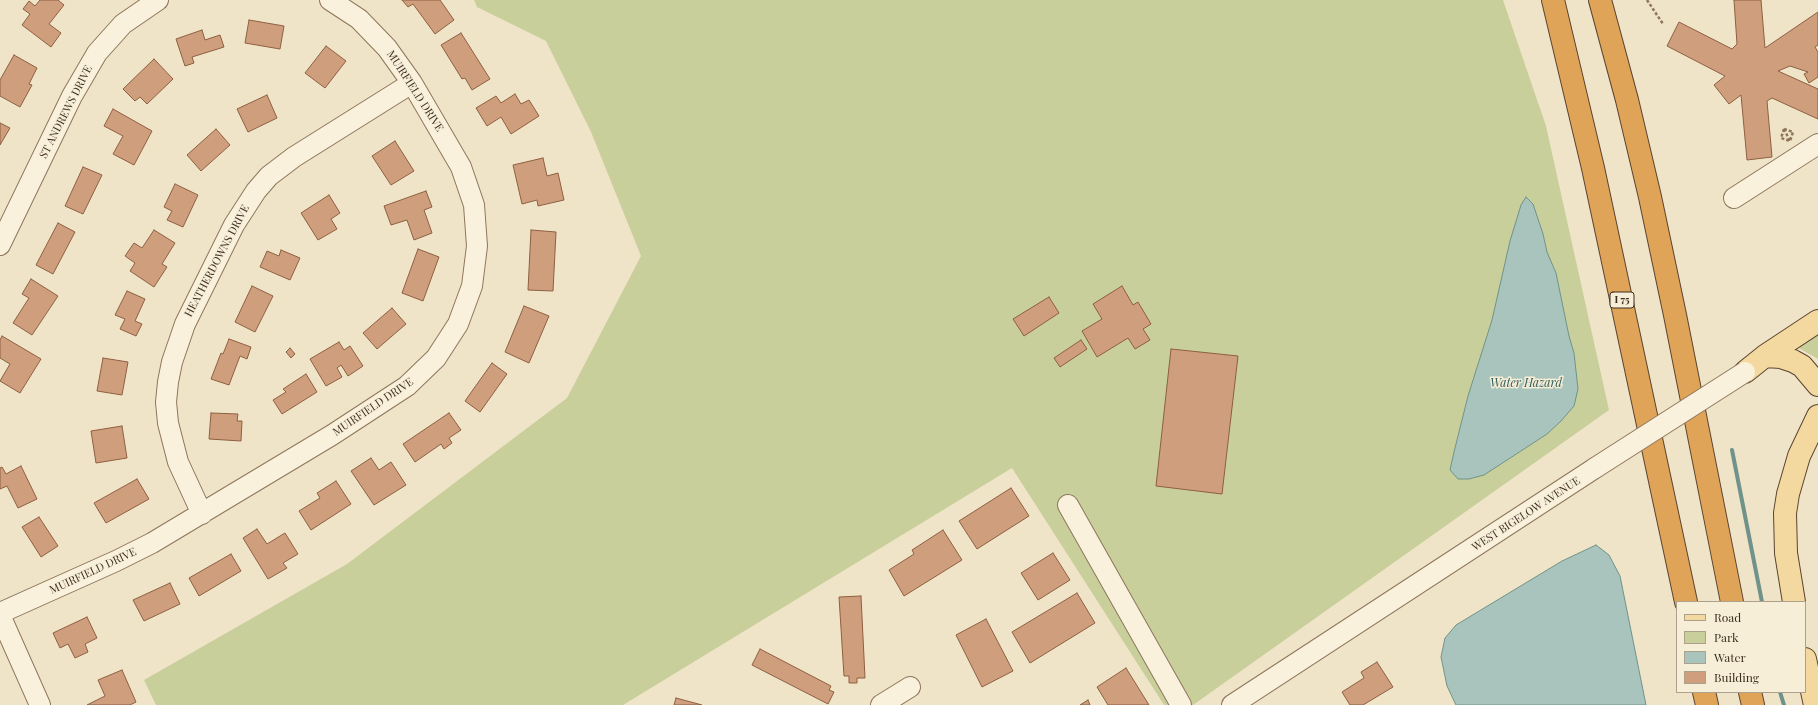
<!DOCTYPE html>
<style>
body{margin:0}
#map{position:relative;width:1818px;height:705px;overflow:hidden;background:#f0e4c8;font-family:"Playfair Display",serif}
canvas{display:block}
.legend{position:absolute;left:1676px;top:601px;width:130px;height:92px;box-sizing:border-box;background:#f7eed8;border:1px solid #ada18e;margin:0;padding:5px 7px;list-style:none;font-size:12px;color:#3d2e20}
.legend li{display:flex;align-items:center;gap:8px;height:20px}
.legend b{width:20px;border:1px solid #ada18e}
</style>
<div id="map">
<canvas width="1818" height="705"></canvas>
<ul class="legend">
<li><b style="height:5px;background:#f3d9a0"></b>Road</li>
<li><b style="height:11px;background:#c9cf9b"></b>Park</li>
<li><b style="height:11px;background:#a9c4bc"></b>Water</li>
<li><b style="height:11px;background:#cf9f7d"></b>Building</li>
</ul>
</div>
<script>
const g = document.querySelector('canvas').getContext('2d');
g.lineJoin = 'round';
function paint(path, color) {
  g.fillStyle = color;
  g.fill(path, 'evenodd');
}
function poly(rows) {
  const path = new Path2D();
  for (const r of rows) {
    path.moveTo(r[0], r[1]);
    for (let i = 2; i < r.length; i += 2) path.lineTo(r[i], r[i + 1]);
  }
  return path;
}
function trace(path, color, width, dash) {
  g.strokeStyle = color;
  g.lineWidth = width;
  g.lineCap = dash ? 'butt' : 'round';
  g.setLineDash(dash || []);
  g.stroke(path);
}
function drawText(font, color, halo, rows, align = 'center') {
  g.font = font + ' "Playfair Display",serif';
  g.lineWidth = 3;
  g.setLineDash([]);
  g.textBaseline = 'middle';
  g.strokeStyle = halo;
  g.fillStyle = color;
  for (const [text, x, y, turn = 0] of rows) {
    g.save();
    g.translate(x, y);
    g.rotate((+turn || 0) * Math.PI / 180);
    g.textAlign = isNaN(turn) ? turn : align;
    if (halo) g.strokeText(text, 0, 0);
    g.fillText(text, 0, 0);
    g.restore();
  }
}
paint(poly([
 [474,0,1503,0,1546,126,1609,410,1193,705,1164,705,1012,468,623,705,156,705,144,680,347,564,567,398,641,256,591,132,546,41,477,7],
 [1818,325,1818,359,1797,347]
]), '#c9cf9b');
const water = poly([
 [1526,197,1533,204,1543,234,1547,252,1556,273,1569,336,1574,353,1578,389,1574,406,1561,421,1547,434,1484,475,1469,479,1458,479,1450,470,1454,452,1468,396,1492,320,1510,241,1521,205,1526,197],
 [1596,545,1609,555,1620,576,1646,705,1456,705,1447,686,1441,657,1445,638,1456,625,1562,561,1596,545]
]);
paint(water, '#a9c4bc');
trace(water, '#6f938a', 1);
trace(poly([
 [1732,450,1762,602],
 [1780,692,1784,705]
]), '#6f938a', 4);
const building = poly([
 [40,0,58,0,64,5,49,24,61,33,51,47,22,25,30,14,23,9,29,1,35,6,40,0],
 [402,0,440,0,454,20,435,34,413,4,408,7,402,0],
 [1734,0,1761,0,1765,48,1818,12,1818,45,1815,47,1818,52,1818,77,1809,83,1804,74,1808,72,1790,66,1778,71,1818,89,1818,119,1772,98,1767,101,1772,157,1747,160,1741,95,1729,104,1714,85,1725,76,1667,46,1679,22,1732,49,1737,44,1734,0],
 [249,20,284,26,280,49,245,43,249,20],
 [202,30,205,40,220,35,224,47,192,57,194,63,185,66,176,39,202,30],
 [461,33,490,79,472,90,465,78,462,79,441,45,461,33],
 [326,46,346,61,325,88,305,73,326,46],
 [14,55,37,68,29,84,32,85,20,107,0,96,0,80,14,55],
 [154,59,173,79,147,104,140,97,135,101,123,89,154,59],
 [515,94,521,104,529,100,539,116,511,134,501,117,487,126,476,108,496,96,501,103,515,94],
 [267,95,277,118,248,132,237,109,267,95],
 [113,109,152,131,134,165,113,154,123,136,104,126,113,109],
 [0,123,10,128,0,145,0,123],
 [216,129,230,145,201,171,187,155,216,129],
 [395,141,414,171,391,185,372,156,395,141],
 [543,158,547,176,558,173,564,200,538,206,537,200,522,204,513,165,543,158],
 [83,167,102,175,83,214,65,206,83,167],
 [175,184,198,195,183,227,167,220,172,211,164,207,175,184],
 [426,191,432,207,424,210,432,233,414,240,407,220,391,225,384,206,426,191],
 [329,195,340,213,331,219,337,229,318,240,301,213,329,195],
 [58,223,75,232,53,274,36,265,58,223],
 [154,230,175,243,162,264,167,267,154,287,130,271,135,263,125,256,134,243,142,248,154,230],
 [531,230,556,232,553,291,528,290,531,230],
 [418,249,439,257,423,301,402,293,418,249],
 [281,250,300,258,290,280,260,267,267,251,279,256,281,250],
 [31,279,58,296,32,335,13,323,29,298,22,294,31,279],
 [252,286,273,296,255,332,235,322,252,286],
 [1122,286,1133,305,1138,302,1151,324,1143,329,1150,340,1135,349,1128,338,1097,357,1082,331,1102,319,1093,304,1122,286],
 [127,291,145,299,135,321,142,324,136,336,120,329,125,319,115,315,127,291],
 [1049,297,1059,313,1024,336,1013,319,1049,297],
 [524,306,549,316,529,363,505,352,524,306],
 [392,308,406,324,377,349,363,333,392,308],
 [2,336,41,359,20,393,0,381,10,364,0,358,0,340,2,336],
 [229,339,251,347,247,359,240,356,229,385,211,379,221,353,223,354,229,339],
 [1081,340,1087,349,1060,367,1054,358,1081,340],
 [339,342,344,350,350,346,363,366,348,376,341,365,337,368,342,377,326,386,310,359,339,342],
 [290,348,295,354,291,358,286,352,290,348],
 [1171,349,1238,356,1222,494,1156,486,1171,349],
 [103,358,128,362,122,395,97,391,103,358],
 [492,363,507,374,480,412,465,401,492,363],
 [306,374,317,392,282,414,273,400,286,392,283,389,306,374],
 [211,413,238,414,237,421,242,421,241,441,209,439,211,413],
 [449,413,461,430,449,438,452,443,444,449,441,444,415,462,403,444,449,413],
 [122,426,127,458,96,463,91,431,122,426],
 [371,458,379,470,391,462,406,485,374,505,351,471,371,458],
 [21,466,37,499,18,508,7,486,0,489,0,468,2,467,6,474,21,466],
 [137,479,149,499,106,523,94,503,137,479],
 [336,481,351,504,311,530,299,511,320,498,317,493,336,481],
 [1011,488,1029,516,977,549,959,521,1011,488],
 [39,517,58,546,41,557,22,527,39,517],
 [257,529,267,544,285,533,298,554,283,563,287,568,268,579,243,538,257,529],
 [943,530,962,560,904,596,889,570,914,554,912,550,943,530],
 [1053,553,1070,580,1038,600,1021,573,1053,553],
 [231,554,241,571,199,596,189,578,231,554],
 [170,583,180,604,144,621,133,600,170,583],
 [1077,593,1095,623,1030,663,1012,632,1077,593],
 [861,596,865,678,857,678,857,683,849,683,849,676,844,676,839,597,861,596],
 [87,617,97,638,85,644,88,652,75,658,68,644,60,648,53,633,87,617],
 [986,619,1013,671,982,687,956,635,986,619],
 [760,649,831,686,829,690,834,692,828,704,752,665,760,649],
 [1377,662,1393,687,1363,705,1350,705,1342,692,1364,678,1361,672,1377,662],
 [1126,668,1149,705,1108,705,1097,687,1126,668],
 [122,670,136,702,130,705,87,705,105,696,98,680,122,670],
 [676,698,702,705,674,705,676,698],
 [1088,700,1090,705,1080,705,1088,700]
]);
paint(building, '#cf9f7d');
trace(building, '#8d5f41', 1);
const minor = poly([
 [1734,198,1818,144],
 [0,245,72,96,97,53,123,24,158,0],
 [1068,505,1181,705],
 [202,514,178,462,168,423,166,402,168,382,172,362,185,324,234,225,256,191,269,176,294,157,412,83],
 [0,613,116,561,152,543,332,435,407,386,436,358,458,324,472,286,477,246,474,205,461,167,412,83,387,48,359,19,330,0],
 [0,615,40,705],
 [881,705,910,687],
 [1232,705,1595,468]
]);
const major = poly([
 [1765,356,1781,357,1793,361,1802,366,1818,385],
 [1745,372,1765,356,1818,321],
 [1794,602,1786,553,1785,513,1788,494,1799,456,1818,416],
 [1805,659,1815,705]
]);
const highway = poly([
 [1553,0,1593,168,1686,602],
 [1600,0,1627,100,1650,197,1675,315,1732,602],
 [1704,692,1707,705],
 [1750,692,1753,705]
]);
trace(minor, '#8d765c', 22);
trace(major, '#5b4430', 24);
trace(highway, '#5b4430', 24);
trace(poly([
 [1647,0,1663,24],
 [1784,129,1793,132,1790,141,1781,138,1784,129],
 [1784,129,1790,141]
]), '#8d765c', 2.5, [3, 2]);
trace(minor, '#faf1dc', 20);
trace(major, '#f3d9a0', 22);
trace(highway, '#e0a458', 22);
const minorBridge = poly([
 [1595,468,1745,372]
]);
trace(minorBridge, '#8d765c', 22, []);
trace(minorBridge, '#faf1dc', 20);
for (const [x, y, w] of [
 [1622,300,24]
]) {
  const box = new Path2D();
  box.roundRect(x - w / 2, y - 8, w, 16, 3);
  g.fillStyle = '#f7eed8';
  g.fill(box);
  trace(box, '#3d2e20', 1);
}
drawText('bold 10px', '#3d2e20', null, [
 ["I 75",1622,300]
]);
drawText('11px', '#3d2e20', '#f7eed8', [
 ["MUIRFIELD DRIVE",415,91,57],
 ["ST ANDREWS DRIVE",66,112,-63],
 ["HEATHERDOWNS DRIVE",217,261,-62],
 ["MUIRFIELD DRIVE",373,407,-34],
 ["WEST BIGELOW AVENUE",1526,514,-33],
 ["MUIRFIELD DRIVE",93,571,-25]
]);
drawText('italic 12px', '#2f5d5a', '#f7eed8', [
 ["Water Hazard",1526,383]
]);
</script>
